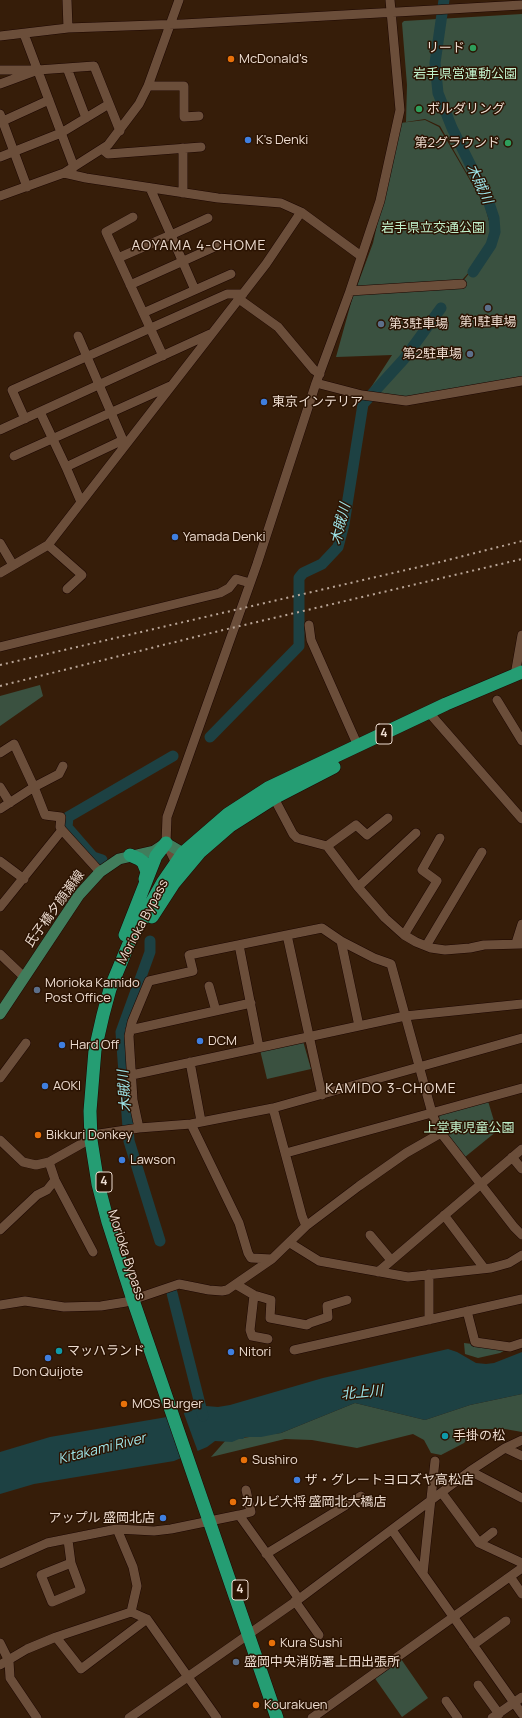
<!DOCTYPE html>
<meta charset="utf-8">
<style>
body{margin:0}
canvas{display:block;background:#361d09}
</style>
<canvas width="522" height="1718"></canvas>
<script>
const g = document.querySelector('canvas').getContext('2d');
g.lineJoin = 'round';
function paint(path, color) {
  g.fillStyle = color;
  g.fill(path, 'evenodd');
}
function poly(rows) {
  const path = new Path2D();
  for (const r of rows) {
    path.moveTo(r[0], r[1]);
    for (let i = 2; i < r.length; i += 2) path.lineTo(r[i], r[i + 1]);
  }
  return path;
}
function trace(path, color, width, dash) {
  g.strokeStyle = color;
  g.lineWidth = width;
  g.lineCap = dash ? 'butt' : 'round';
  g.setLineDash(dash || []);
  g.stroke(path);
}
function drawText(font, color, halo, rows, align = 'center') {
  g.font = font + ' Manrope,"Noto Sans JP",sans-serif';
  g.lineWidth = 3;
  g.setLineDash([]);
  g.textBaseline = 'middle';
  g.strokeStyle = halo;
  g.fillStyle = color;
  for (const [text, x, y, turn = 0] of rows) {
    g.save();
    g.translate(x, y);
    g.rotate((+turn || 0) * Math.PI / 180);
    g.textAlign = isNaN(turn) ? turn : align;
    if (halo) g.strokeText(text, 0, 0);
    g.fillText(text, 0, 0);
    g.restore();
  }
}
paint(poly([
 [522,14,522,377,406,398,366,395,392,355,336,357,354,292,463,281,480,260,462,280,356,289,373,243,400,123,425,120,439,127,485,206,493,237,482,256,495,237,485,205,440,126,425,119,406,122,407,85,402,23,404,21],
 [40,685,43,696,0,726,0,696],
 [303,1041,311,1069,267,1079,260,1050],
 [488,1101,497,1131,465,1157,449,1136,439,1119,440,1114],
 [464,1343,489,1346,509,1348,500,1353,478,1358,465,1354],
 [522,1394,522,1432,505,1429,476,1429,464,1443,441,1455,431,1453,424,1440,413,1434,357,1448,312,1440,285,1439,211,1457,226,1440,281,1433,355,1403,425,1420,470,1405],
 [401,1659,428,1698,402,1717,374,1677]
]), '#3a5140');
paint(poly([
 [448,1349,457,1352,476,1363,486,1364,494,1363,522,1352,522,1394,470,1405,425,1420,355,1403,281,1433,261,1437,245,1437,243,1439,239,1439,232,1442,215,1441,207,1447,174,1461,34,1484,0,1494,0,1452,50,1437,167,1417,192,1411,196,1403,200,1402,206,1406,218,1407,230,1405,323,1378]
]), '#1d4143');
paint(poly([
 [183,1411,198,1452,192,1455,167,1415]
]), '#361d09');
trace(poly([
 [444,0,435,63,438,93,452,128,488,200,494,218,495,232,491,245,473,272],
 [210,737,299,646,299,578,303,573,322,564,338,547,344,524,363,404,404,359,441,308],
 [102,860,93,857,67,827,68,817,173,756],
 [150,941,150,952,121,1032,129,1141,160,1241],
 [172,1293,203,1416]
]), '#1d4143', 11);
const minor = poly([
 [67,0,68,28],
 [24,34,74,167],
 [0,36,68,28,183,24,522,5],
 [67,68,86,118],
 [0,70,31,70],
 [0,84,38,70,94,66,120,131],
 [148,86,184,86,184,117,199,116],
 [0,114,27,187],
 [3,121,49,100],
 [183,148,183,193],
 [102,149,108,154,201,147],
 [0,157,61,133,109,104],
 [64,173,86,178,218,198,281,203,301,212,361,256],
 [0,196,64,173,108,145,139,104,148,86,179,0],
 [133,217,106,232,163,356],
 [118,258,171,235,150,188],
 [130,285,219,245],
 [195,290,171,235,208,218],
 [350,291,462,284],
 [239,299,278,327,314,370,320,374],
 [143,313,231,274],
 [78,336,125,445],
 [316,383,362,395,406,401,522,381],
 [40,412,66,467],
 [25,419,12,390,227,294,243,294],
 [0,430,210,334],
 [14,456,170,386],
 [81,502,66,467,123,440],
 [0,543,13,565],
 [48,545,82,575,67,589],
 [0,573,48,545,266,264,301,212],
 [309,625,311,640,358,746],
 [0,647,220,593,229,588,236,579,250,583],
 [515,675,522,635],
 [497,700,522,741],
 [432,716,522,819],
 [0,753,14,744,34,787,0,809],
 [63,766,59,774,34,787,45,815,61,817,60,827,62,830,100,872],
 [0,787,10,803],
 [274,798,293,834,297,838,327,846,358,887,385,918,404,935,416,942,431,948,445,950,470,948,484,945,522,944],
 [327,846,356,825,367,835,388,818],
 [0,861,24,879],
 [176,868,176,863,166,843,167,817,257,564,316,383,350,291,380,201,400,110,390,0],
 [358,887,416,833],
 [0,907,62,830],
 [287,935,322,928,341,941,374,958,391,964,432,1113,437,1126,441,1133,514,1227,522,1235],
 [404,935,437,881,422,870,440,838],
 [341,941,359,1026],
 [516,943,522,924],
 [239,945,259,1047],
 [426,946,482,852],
 [0,954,24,977],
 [209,986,216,1011],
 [130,1030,251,1003],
 [190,1062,201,1121],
 [132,1075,405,1016,522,1004],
 [0,1078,26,1043],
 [273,1108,302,1216,306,1226],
 [191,1124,239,1223,248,1253,251,1258,272,1259],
 [139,1128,133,1100,129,1036,132,1022,149,981,193,971,189,955,287,935,322,1095],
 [0,1140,23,1162,36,1165,49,1162,99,1134,139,1128,191,1124,273,1108,522,1038],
 [286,1153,522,1088],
 [512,1157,522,1169],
 [49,1162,55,1180,93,1252],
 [444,1215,484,1268],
 [0,1230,37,1195,47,1190,55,1180],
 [370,1235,391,1260],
 [290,1243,319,1261,408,1277,491,1268,509,1263,522,1255],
 [378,1272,522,1149],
 [429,1274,429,1320],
 [237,1285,254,1295,271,1300,270,1318,307,1325,310,1323,328,1317,327,1306,347,1300],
 [254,1295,250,1330,252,1336,268,1339],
 [0,1305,25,1301,64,1307,101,1306,126,1302,179,1284,209,1290,222,1291,227,1290,272,1259,306,1226,359,1186,406,1153,441,1133],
 [467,1311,475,1342,510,1347,522,1343],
 [294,1350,522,1299],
 [505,1448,522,1456],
 [435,1461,423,1574,522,1714],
 [470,1471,522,1498],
 [442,1493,479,1543,522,1563],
 [239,1515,251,1512,246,1490],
 [117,1529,133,1567,137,1586,131,1612],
 [392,1530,423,1574],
 [68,1540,71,1563,81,1590,52,1602,41,1575,71,1563],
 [479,1543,493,1532],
 [266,1554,361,1496],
 [0,1564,47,1543,117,1529,154,1531,171,1529,239,1515,299,1599],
 [511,1578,522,1594],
 [295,1601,319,1635],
 [56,1637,81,1669,147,1619],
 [0,1643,9,1661,10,1678,37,1718],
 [473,1645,506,1621],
 [0,1665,27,1649,56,1637,131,1612,147,1619,217,1718],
 [478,1685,499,1714],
 [446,1701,458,1718],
 [129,1718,299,1599,470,1471,505,1448,522,1440],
 [312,1718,522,1568],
 [492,1718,522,1697]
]);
const major = poly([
 [0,1014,79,895,100,872,119,859,154,851,166,843,183,853,192,852]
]);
const highway = poly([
 [130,855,139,859,143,862,147,872,145,879],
 [152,917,174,883,200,852,230,826,274,798,334,767],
 [125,935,156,856,166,843],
 [277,1718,133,1300,108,1222,98,1184,91,1140,90,1111,95,1050,103,1015,110,989,130,941,163,882,183,853,228,814,268,788,446,704,522,672]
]);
trace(minor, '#1c0600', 10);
trace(major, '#1c0600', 12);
trace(highway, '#1c0600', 14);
trace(minor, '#6b4e3a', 9);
trace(major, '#417d5c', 11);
trace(highway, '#259d73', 13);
trace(poly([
 [0,665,440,562,522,541],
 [0,686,219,631,522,559]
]), '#b9a597', 2, [2, 4]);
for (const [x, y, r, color] of [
 [473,48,4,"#2e9e5b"],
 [231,59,4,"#e8710a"],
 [419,109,4,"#2e9e5b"],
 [248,140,4,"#3f7fe0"],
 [508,143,4,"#2e9e5b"],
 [488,308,4,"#5c6f8a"],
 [381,324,4,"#5c6f8a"],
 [470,354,4,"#5c6f8a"],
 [264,402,4,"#3f7fe0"],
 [175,537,4,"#3f7fe0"],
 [37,990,4,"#5c6f8a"],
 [200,1041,4,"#3f7fe0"],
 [62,1045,4,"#3f7fe0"],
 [45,1086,4,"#3f7fe0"],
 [38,1135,4,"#e8710a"],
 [122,1160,4,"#3f7fe0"],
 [59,1351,4,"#0f9aa8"],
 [231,1352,4,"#3f7fe0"],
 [48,1358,4,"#3f7fe0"],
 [124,1404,4,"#e8710a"],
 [445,1436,4,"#0f9aa8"],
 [244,1460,4,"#e8710a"],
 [297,1480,4,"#3f7fe0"],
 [233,1502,4,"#e8710a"],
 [163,1518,4,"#3f7fe0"],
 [272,1643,4,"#e8710a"],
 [236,1662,4,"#5c6f8a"],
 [256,1705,4,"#e8710a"]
]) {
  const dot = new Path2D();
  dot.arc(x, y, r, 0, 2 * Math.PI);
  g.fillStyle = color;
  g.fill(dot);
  trace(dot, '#2b1302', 1.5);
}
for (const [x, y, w] of [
 [384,734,16],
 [104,1182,16],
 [240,1590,16]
]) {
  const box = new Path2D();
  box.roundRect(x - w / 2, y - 10, w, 20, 3);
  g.fillStyle = '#2b1302';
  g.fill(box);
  trace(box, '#eddcd0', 1);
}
drawText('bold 12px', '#eddcd0', null, [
 ["4",384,734],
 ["4",104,1182],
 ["4",240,1590]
]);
drawText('13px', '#eddcd0', '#2b1302', [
 ["リード",465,48,"right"],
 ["McDonald's",239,59],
 ["ボルダリング",427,109],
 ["K's Denki",256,140],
 ["第2グラウンド",500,143,"right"],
 ["第1駐車場",488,322,"center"],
 ["第3駐車場",389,324],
 ["第2駐車場",462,354,"right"],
 ["東京インテリア",272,402],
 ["Yamada Denki",183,537],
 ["Morioka Kamido",45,983],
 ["Post Office",45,998],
 ["DCM",208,1041],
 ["Hard Off",70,1045],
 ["AOKI",53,1086],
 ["Bikkuri Donkey",46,1135],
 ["Lawson",130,1160],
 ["マッハランド",67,1351],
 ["Nitori",239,1352],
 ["Don Quijote",48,1372,"center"],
 ["MOS Burger",132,1404],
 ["手掛の松",453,1436],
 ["Sushiro",252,1460],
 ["ザ・グレートヨロズヤ高松店",305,1480],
 ["カルビ大将 盛岡北大橋店",241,1502],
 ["アップル 盛岡北店",155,1518,"right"],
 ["Kura Sushi",280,1643],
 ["盛岡中央消防署上田出張所",244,1662],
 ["Kourakuen",264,1705]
], 'left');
drawText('13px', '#c0f1cc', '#2b1302', [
 ["岩手県営運動公園",465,74],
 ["岩手県立交通公園",433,228],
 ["上堂東児童公園",469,1128]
]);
drawText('13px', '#eddcd0', '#2b1302', [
 ["氏子橋夕顔瀬線",55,909,-54],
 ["Morioka Bypass",143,922,-62],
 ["Morioka Bypass",126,1255,72]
]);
drawText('italic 14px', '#9de5e9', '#2b1302', [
 ["木賊川",479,184,65],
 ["木賊川",341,524,-76],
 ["木賊川",125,1091,-94],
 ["北上川",362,1393,-5],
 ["Kitakami River",102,1449,-14]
]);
g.letterSpacing = '1px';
drawText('14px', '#eddcd0', '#2b1302', [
 ["AOYAMA 4-CHOME",199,246],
 ["KAMIDO 3-CHOME",391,1089]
]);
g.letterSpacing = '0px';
</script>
